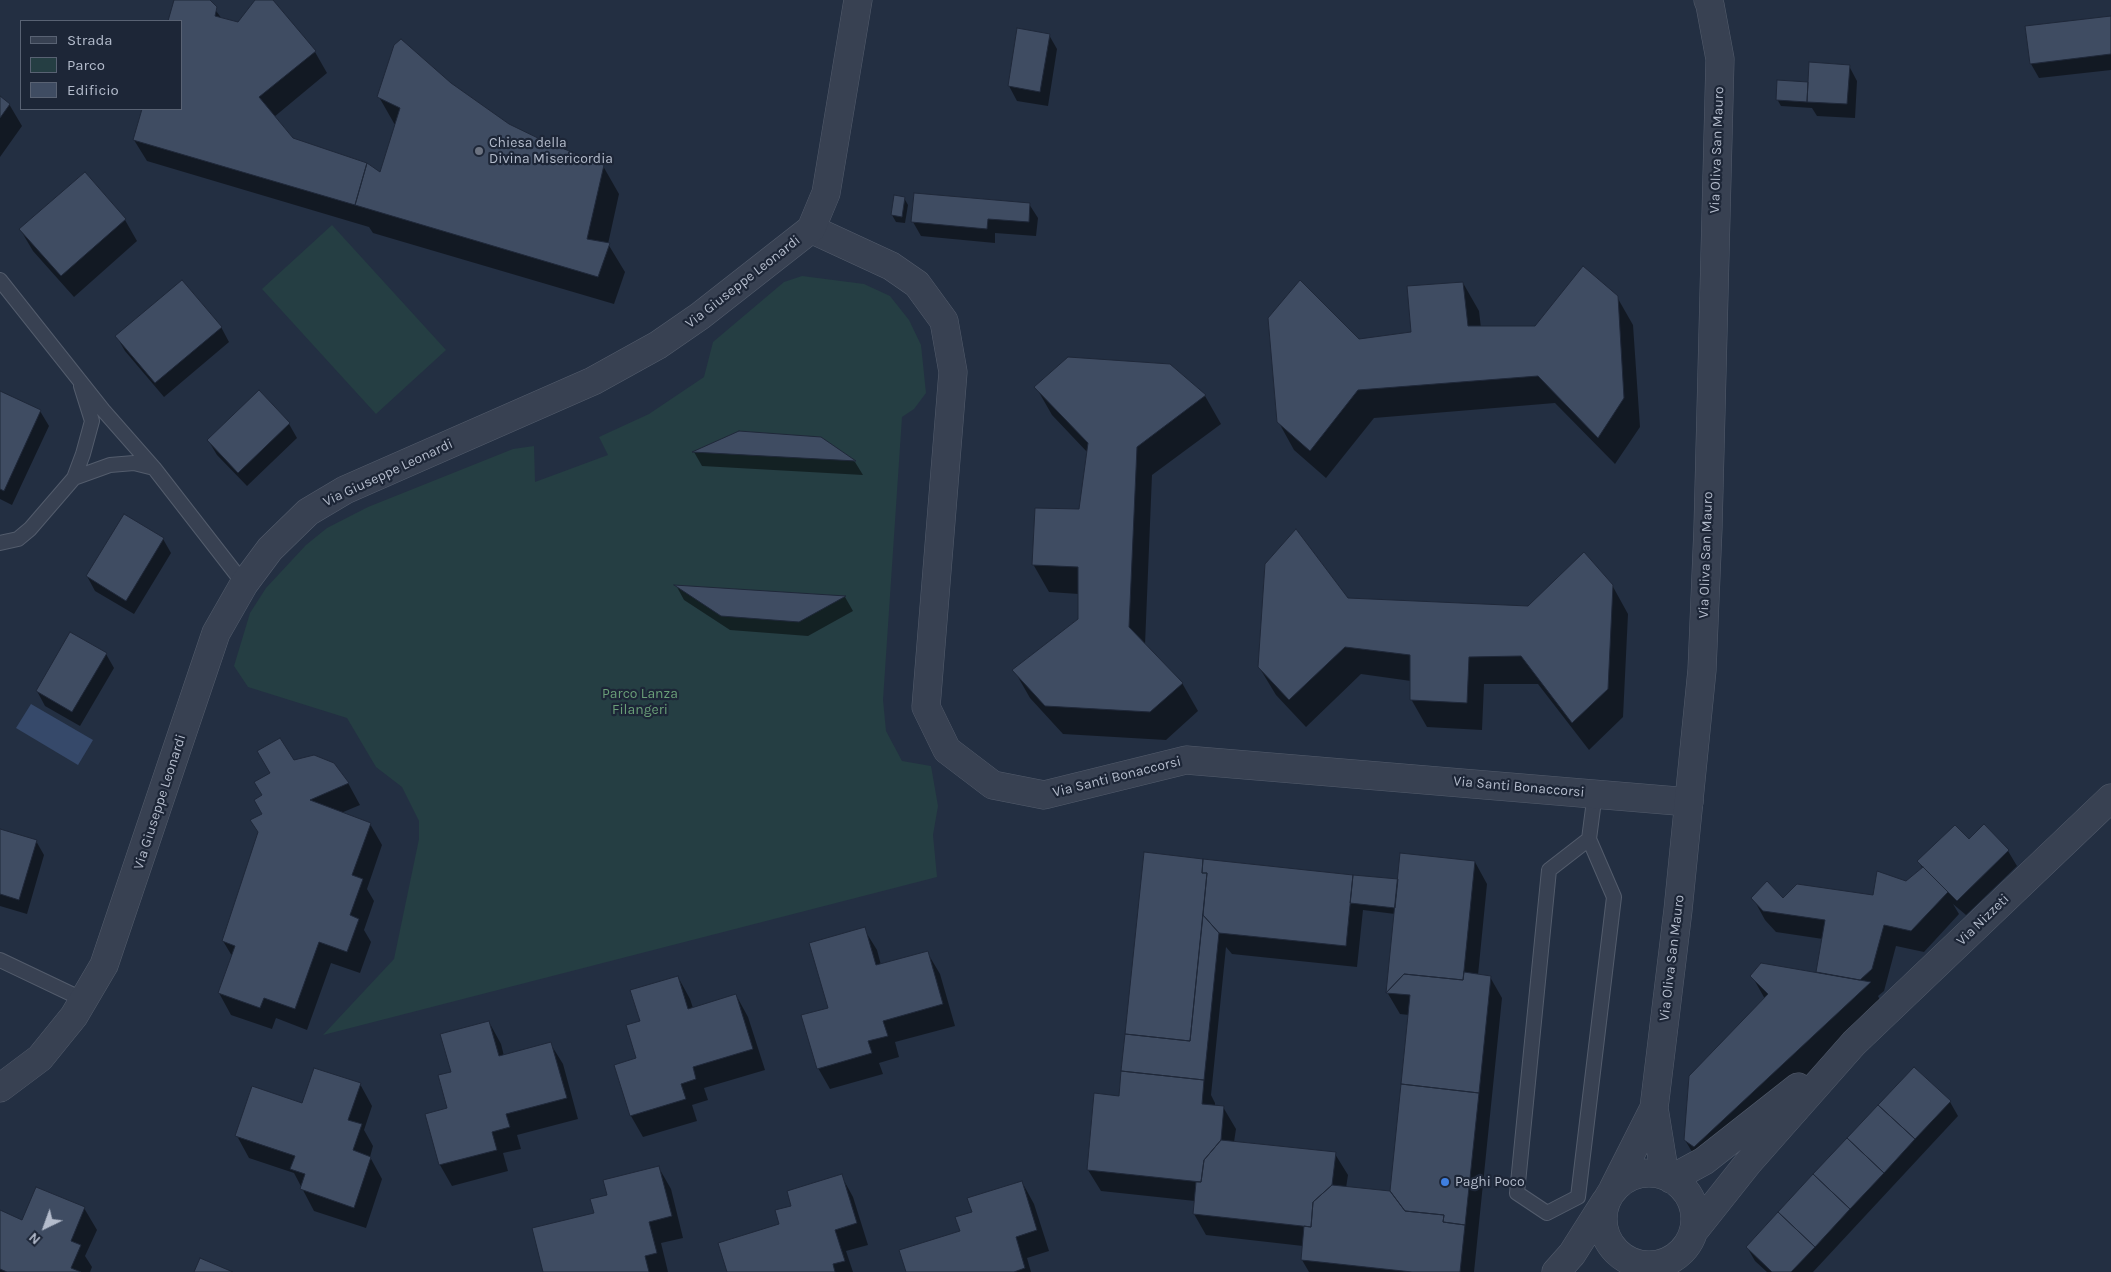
<!DOCTYPE html>
<style>
body{margin:0}
#map{position:relative;width:2111px;height:1272px;overflow:hidden;background:#232f42;font-family:Karla,sans-serif}
canvas{display:block}
.legend{position:absolute;left:20px;top:20px;width:162px;height:90px;box-sizing:border-box;background:#1d2637;border:1px solid #596273;margin:0;padding:6px 9px;list-style:none;font-size:15px;color:#b4bccc}
.legend li{display:flex;align-items:center;gap:10px;height:25px}
.legend b{width:25px;border:1px solid #596273}
.north{position:absolute;left:20px;top:1202px;width:50px;height:50px;-webkit-text-stroke:4px #1d2637;paint-order:stroke;rotate:222deg;font-size:14px;font-weight:700;line-height:20px;text-align:center;color:#b4bccc}
.north::after{content:'';display:block;margin:auto;width:18px;height:22px;background:#b4bccc;clip-path:polygon(50% 0,100% 100%,50% 72%,0 100%)}
</style>
<div id="map">
<canvas width="2111" height="1272"></canvas>
<ul class="legend">
<li><b style="height:6px;background:#384152"></b>Strada</li>
<li><b style="height:14px;background:#253e43"></b>Parco</li>
<li><b style="height:14px;background:#3f4c62"></b>Edificio</li>
</ul>
<div class="north">N</div>
</div>
<script>
const g = document.querySelector('canvas').getContext('2d');
g.lineJoin = 'round';
function paint(path, color) {
  g.fillStyle = color;
  g.fill(path, 'evenodd');
}
function poly(rows) {
  const path = new Path2D();
  for (const r of rows) {
    if (r.length === 3) {
      path.moveTo(r[0] + r[2], r[1]);
      path.arc(r[0], r[1], r[2], 0, 2 * Math.PI);
      continue;
    }
    path.moveTo(r[0], r[1]);
    for (let i = 2; i < r.length; i += 2) path.lineTo(r[i], r[i + 1]);
  }
  return path;
}
function trace(path, color, width, dash) {
  g.strokeStyle = color;
  g.lineWidth = width;
  g.lineCap = dash ? 'butt' : 'round';
  g.setLineDash(dash || []);
  g.stroke(path);
}
function drawText(font, color, halo, rows, align = 'center') {
  g.font = font + ' Karla,sans-serif';
  g.lineWidth = 4.5;
  g.setLineDash([]);
  g.textBaseline = 'middle';
  g.strokeStyle = halo;
  g.fillStyle = color;
  for (const [text, x, y, turn = 0] of rows) {
    g.save();
    g.translate(x, y);
    g.rotate((+turn || 0) * Math.PI / 180);
    g.textAlign = isNaN(turn) ? turn : align;
    if (halo) g.strokeText(text, 0, 0);
    g.fillText(text, 0, 0);
    g.restore();
  }
}
paint(poly([
 [332,225,446,350,376,414,262,289],
 [802,276,864,284,890,296,909,320,921,345,926,393,914,409,902,417,883,700,886,731,902,761,931,766,938,806,933,835,937,877,323,1035,394,959,419,839,419,821,402,787,376,767,347,718,248,687,234,666,250,613,266,588,306,545,327,528,368,507,513,449,534,446,535,482,608,455,599,437,649,414,704,377,713,342,784,282]
]), '#253e43');
paint(poly([
 [31,704,93,740,78,765,16,728]
]), '#36496a');
paint(poly([
 [175,0,208,0,222,19,239,24,257,0,272,0,315,52,327,73,274,117,293,139,381,174,395,125,379,97,450,84,509,125,542,141,603,166,619,194,608,244,625,272,614,304,373,233,369,227,147,161,134,140,143,109,181,109,181,21,169,21],
 [2111,17,2111,70,2039,78,2031,64],
 [1018,30,1049,35,1057,49,1048,106,1017,101,1009,86],
 [1849,66,1857,81,1855,118,1817,116,1812,108,1781,106,1777,99],
 [0,98,9,104,22,126,0,157],
 [904,198,908,205,905,223,896,222,892,215],
 [1029,204,1038,218,1036,236,995,233,995,243,921,236,913,222],
 [125,220,137,241,74,297,33,251,20,229],
 [1463,283,1479,311,1481,328,1536,328,1617,297,1633,325,1640,427,1615,464,1555,403,1374,418,1326,478,1294,450,1278,421,1358,340,1412,333],
 [221,327,229,342,164,397,125,351,117,337],
 [1170,365,1205,396,1221,424,1152,475,1145,645,1182,683,1198,711,1166,740,1063,734,1030,698,1014,670,1079,620,1079,594,1049,592,1033,564,1080,510,1088,453,1052,415,1036,387],
 [0,393,40,411,49,426,12,505,0,499],
 [289,424,297,438,247,486,217,455,208,440],
 [739,432,820,438,855,462,863,475,702,466,694,452],
 [163,539,171,553,134,614,95,591,87,576],
 [1612,585,1628,614,1623,717,1589,750,1538,684,1484,684,1482,730,1427,727,1411,699,1411,681,1361,674,1306,727,1276,695,1259,667,1347,599,1528,607],
 [677,587,845,597,853,611,808,636,730,630,684,600],
 [106,654,114,668,80,726,45,706,37,691],
 [293,762,348,783,360,805,341,813,370,824,382,845,367,889,374,901,364,930,371,942,360,973,331,963,307,1030,276,1018,272,1029,231,1015,219,993,232,956,223,941,259,833,263,814,264,796],
 [1984,826,2008,851,2017,866,1966,915,1953,904,1959,914,1924,952,1896,946,1884,991,1878,996,1882,1004,1707,1168,1698,1162,1685,1140,1765,999,1752,976,1817,974,1823,939,1776,932,1765,920,1753,898,1783,900,1874,896,1906,882,1923,869,1919,862,1969,841],
 [0,830,36,841,44,855,27,914,0,906],
 [1145,854,1399,881,1475,862,1487,884,1478,975,1490,977,1502,998,1474,1272,1309,1272,1302,1260,1303,1246,1206,1235,1194,1214,1195,1201,1101,1191,1088,1170,1120,1097],
 [1363,910,1395,914,1387,992,1400,1014,1409,1015,1391,1192,1346,1188,1348,1175,1335,1154,1234,1142,1236,1129,1223,1107,1215,1106,1215,1103,1211,1095,1226,947,1232,954,1357,967],
 [864,929,877,950,881,965,927,952,940,974,955,1026,895,1042,899,1057,879,1063,883,1074,830,1089,818,1068,829,1009],
 [678,977,690,999,693,1008,736,995,748,1017,765,1070,704,1088,708,1100,692,1105,697,1121,643,1137,631,1116,641,1022],
 [489,1022,501,1044,504,1056,550,1043,563,1064,578,1119,517,1135,521,1149,503,1153,508,1171,452,1186,440,1165,426,1115,449,1109,453,1073],
 [360,1084,372,1106,364,1130,373,1146,370,1157,382,1179,366,1228,314,1211,294,1173,249,1158,237,1136,303,1105],
 [1950,1102,1958,1116,1813,1272,1767,1272,1755,1261,1747,1247],
 [659,1168,671,1189,683,1238,661,1243,668,1272,544,1272,595,1214,608,1196],
 [841,1175,853,1197,868,1245,846,1251,853,1272,729,1272,780,1225,792,1206],
 [1022,1182,1034,1204,1049,1251,1027,1258,1031,1272,907,1272,961,1232,973,1213],
 [84,1208,97,1230,85,1256,92,1267,90,1272,0,1272,0,1212,22,1222]
]), '#0007');
const building = poly([
 [174,0,210,0,217,7,215,16,238,22,255,0,273,0,316,51,259,97,293,138,367,163,355,205,133,140,142,109,181,109,181,21,168,21,174,0],
 [2111,16,2111,54,2030,64,2025,26,2111,16],
 [1017,28,1050,34,1040,92,1008,86,1017,28],
 [401,39,451,83,509,124,542,140,604,165,587,239,610,243,598,277,355,205,367,163,380,172,400,108,377,97,394,45,401,39],
 [1809,62,1850,65,1847,104,1807,102,1809,62],
 [1777,80,1808,82,1807,102,1776,100,1777,80],
 [0,96,10,104,0,118,0,96],
 [85,172,126,219,61,276,19,229,85,172],
 [914,193,1030,203,1029,222,988,219,987,229,911,222,914,193],
 [894,195,905,197,902,217,891,215,894,195],
 [1583,266,1618,296,1624,398,1598,438,1538,376,1358,390,1310,451,1277,422,1268,318,1300,280,1359,339,1411,332,1407,286,1463,282,1468,326,1535,326,1583,266],
 [182,280,222,327,155,383,115,336,182,280],
 [1068,357,1170,364,1206,395,1137,447,1129,627,1183,683,1150,712,1045,706,1012,670,1078,619,1078,567,1032,565,1035,508,1079,509,1088,443,1034,387,1068,357],
 [259,390,290,423,238,473,207,440,259,390],
 [0,391,41,410,4,491,0,489,0,391],
 [739,431,821,437,856,461,692,452,739,431],
 [124,514,164,538,126,601,86,576,124,514],
 [1296,529,1348,598,1528,606,1584,552,1613,585,1608,689,1572,723,1521,656,1469,657,1467,703,1410,700,1410,655,1345,647,1289,700,1258,667,1265,564,1296,529],
 [674,585,846,596,799,622,721,616,674,585],
 [70,632,107,653,72,712,36,691,70,632],
 [280,738,294,760,314,755,334,763,349,783,310,800,371,823,352,875,363,879,350,915,359,919,347,952,319,942,295,1009,264,998,260,1008,218,993,235,946,222,941,258,832,250,820,262,814,254,800,262,795,254,782,270,773,257,751,280,738],
 [1984,824,2009,850,1957,901,1917,861,1955,825,1969,839,1984,824],
 [0,829,37,840,19,900,0,894,0,829],
 [1144,852,1203,859,1202,873,1207,873,1190,1041,1125,1034,1144,852],
 [1400,853,1475,861,1463,980,1404,974,1386,993,1400,853],
 [1203,859,1353,875,1346,946,1219,933,1203,915,1207,873,1202,873,1203,859],
 [1923,867,1948,892,1911,931,1884,925,1872,969,1860,980,1816,972,1825,920,1763,911,1751,898,1767,881,1783,898,1797,884,1873,895,1877,871,1906,881,1923,867],
 [1353,875,1398,879,1395,908,1350,903,1353,875],
 [1203,915,1219,933,1204,1080,1121,1071,1125,1034,1190,1041,1203,915],
 [865,927,876,965,928,951,943,1004,883,1021,888,1036,868,1041,872,1053,817,1069,801,1015,828,1008,809,943,865,927],
 [1761,963,1871,982,1694,1147,1684,1140,1689,1076,1768,994,1750,976,1761,963],
 [1464,972,1491,976,1479,1093,1401,1084,1410,995,1386,993,1404,974,1463,980,1464,972],
 [678,976,688,1009,736,994,753,1049,693,1067,696,1079,681,1084,686,1099,630,1116,614,1065,636,1058,626,1025,640,1021,630,990,678,976],
 [489,1021,499,1056,551,1042,567,1098,506,1114,510,1127,492,1132,497,1150,439,1165,425,1114,447,1108,438,1075,451,1072,440,1034,489,1021],
 [1914,1067,1951,1101,1915,1139,1878,1105,1914,1067],
 [314,1068,361,1083,348,1120,362,1124,353,1150,371,1157,354,1208,300,1189,305,1174,290,1169,295,1156,235,1136,252,1086,302,1103,314,1068],
 [1121,1071,1204,1080,1202,1104,1224,1106,1221,1140,1204,1160,1201,1182,1087,1170,1094,1093,1119,1096,1121,1071],
 [1401,1084,1479,1093,1465,1225,1443,1222,1444,1215,1405,1211,1390,1191,1401,1084],
 [1878,1105,1915,1139,1884,1173,1847,1138,1878,1105],
 [1847,1138,1884,1173,1850,1209,1813,1174,1847,1138],
 [1221,1140,1336,1152,1332,1185,1313,1202,1311,1227,1193,1214,1196,1182,1201,1182,1204,1160,1221,1140],
 [659,1166,672,1216,649,1222,657,1253,645,1256,649,1272,543,1272,532,1228,594,1213,590,1199,607,1195,603,1180,659,1166],
 [842,1174,857,1223,835,1230,845,1261,833,1264,835,1272,727,1272,718,1243,779,1224,775,1210,791,1206,787,1191,842,1174],
 [1813,1174,1850,1209,1815,1247,1778,1212,1813,1174],
 [1022,1181,1037,1230,1016,1237,1025,1268,1014,1272,906,1272,899,1250,960,1231,955,1217,972,1212,967,1198,1022,1181],
 [1332,1185,1390,1191,1405,1211,1444,1215,1443,1222,1465,1225,1460,1272,1412,1272,1301,1260,1304,1226,1311,1227,1313,1202,1332,1185],
 [36,1187,85,1207,71,1241,81,1245,71,1268,81,1272,7,1272,0,1269,0,1210,22,1220,36,1187],
 [1778,1212,1815,1247,1791,1272,1772,1272,1746,1247,1778,1212],
 [200,1258,233,1272,194,1272,200,1258]
]);
paint(building, '#3f4c62');
trace(building, '#1f2839', 1);
const service = poly([
 [0,280,103,410,154,468,244,584],
 [74,478,83,454,92,421,81,386],
 [0,543,18,539,30,529,74,478,110,465,134,463,154,468],
 [1589,839,1549,870,1517,1193,1547,1213,1578,1197,1614,897,1589,839,1595,793],
 [0,960,84,1000]
]);
const minor = poly([
 [811,229,891,266,917,284,944,321,953,372,926,707,947,750,993,785,1044,795,1186,760,1689,802]
]);
const tertiary = poly([
 [0,1088,40,1058,74,1016,104,965,216,633,244,584,270,549,308,512,345,490,593,381,658,345,700,316,811,229,826,193,858,0],
 [1649,1219,46],
 [1665,1176,1654,1108,1678,910,1702,670,1708,528,1720,59,1710,5,1708,0],
 [1671,1179,1704,1161,1798,1087],
 [1613,1189,1654,1108],
 [1694,1231,1748,1163,1854,1043,2111,798],
 [1556,1272,1572,1254,1605,1202]
]);
trace(service, '#535c6c', 16);
trace(minor, '#535c6c', 29);
trace(tertiary, '#535c6c', 29);
trace(service, '#384152', 14);
trace(minor, '#384152', 28);
trace(tertiary, '#384152', 28);
for (const [x, y, r, color] of [
 [479,151,5,"#6b7280"],
 [1445,1182,5,"#3f7fe0"]
]) {
  const dot = new Path2D();
  dot.arc(x, y, r, 0, 2 * Math.PI);
  g.fillStyle = color;
  g.fill(dot);
  trace(dot, '#1d2637', 2);
}
drawText('14px', '#b4bccc', '#1d2637', [
 ["Chiesa della",489,143],
 ["Divina Misericordia",489,159],
 ["Paghi Poco",1455,1182]
], 'left');
drawText('14px', '#b4bccc', '#1d2637', [
 ["Via Oliva San Mauro",1717,150,-88],
 ["Via Giuseppe Leonardi",743,282,-38],
 ["Via Giuseppe Leonardi",388,473,-25],
 ["Via Oliva San Mauro",1706,555,-88],
 ["Via Santi Bonaccorsi",1117,777,-14],
 ["Via Santi Bonaccorsi",1519,787,5],
 ["Via Giuseppe Leonardi",160,802,-72],
 ["Via Nizzeti",1983,920,-44],
 ["Via Oliva San Mauro",1672,958,-83]
]);
drawText('14px', '#6a9f78', '#1d2637', [
 ["Parco Lanza",640,694],
 ["Filangeri",640,710]
]);
</script>
